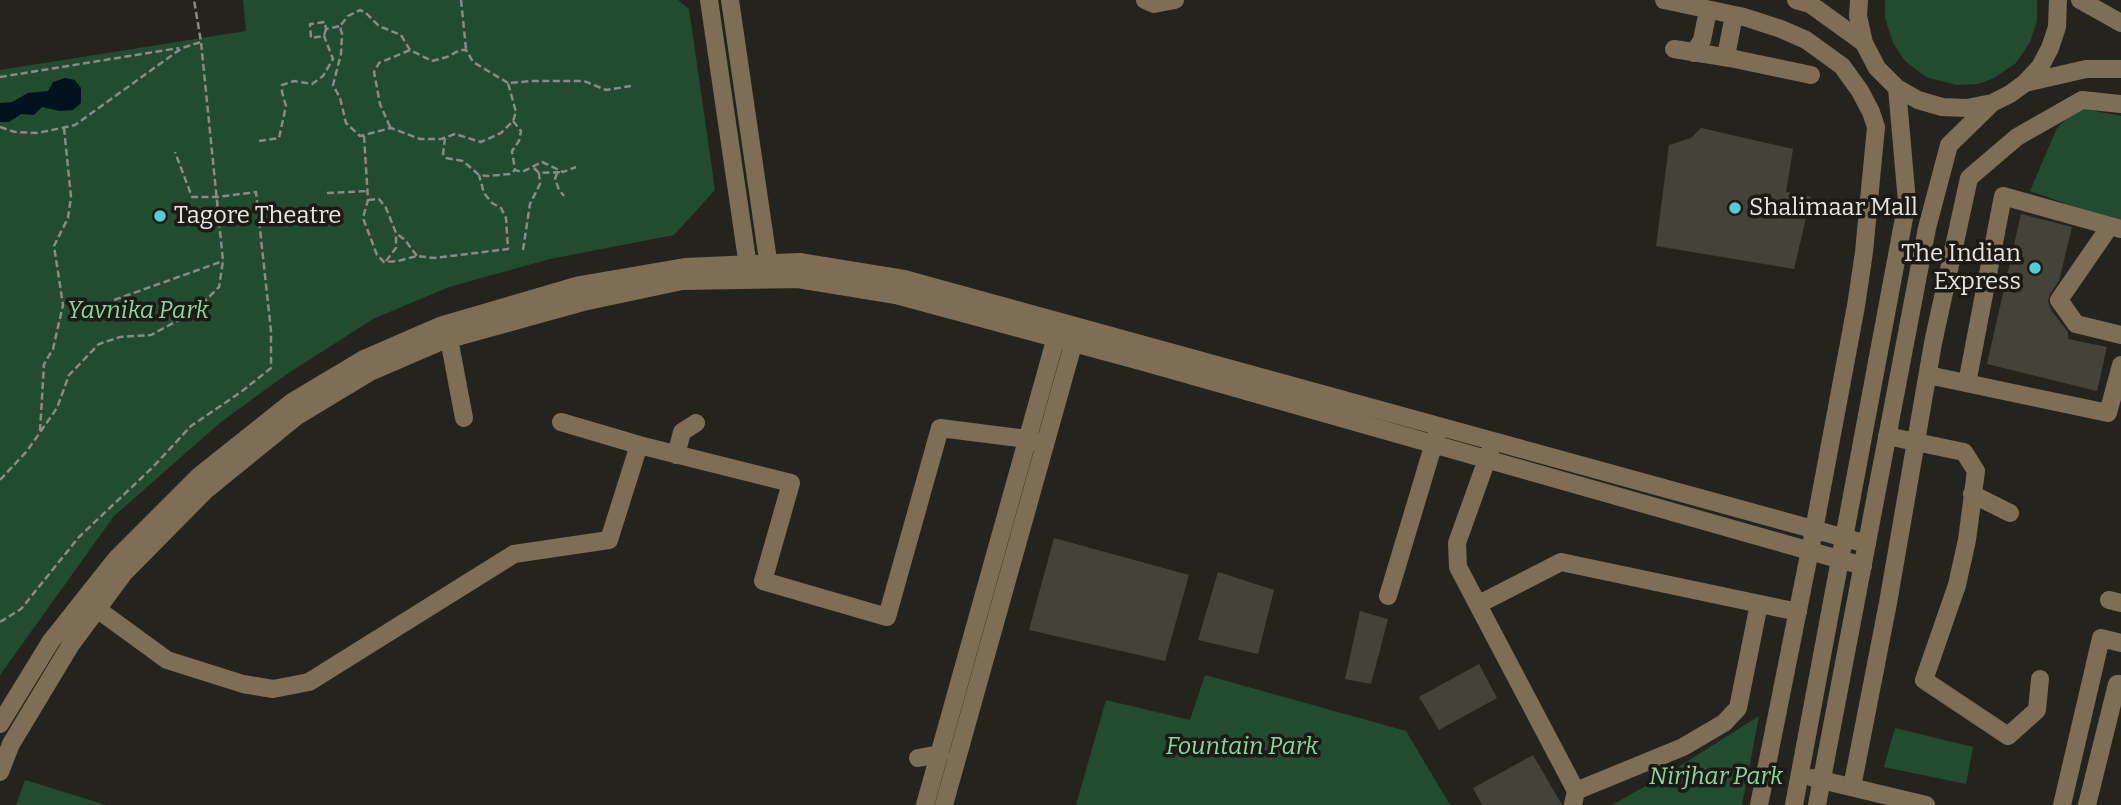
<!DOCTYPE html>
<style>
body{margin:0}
canvas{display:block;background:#25241c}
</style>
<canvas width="2121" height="805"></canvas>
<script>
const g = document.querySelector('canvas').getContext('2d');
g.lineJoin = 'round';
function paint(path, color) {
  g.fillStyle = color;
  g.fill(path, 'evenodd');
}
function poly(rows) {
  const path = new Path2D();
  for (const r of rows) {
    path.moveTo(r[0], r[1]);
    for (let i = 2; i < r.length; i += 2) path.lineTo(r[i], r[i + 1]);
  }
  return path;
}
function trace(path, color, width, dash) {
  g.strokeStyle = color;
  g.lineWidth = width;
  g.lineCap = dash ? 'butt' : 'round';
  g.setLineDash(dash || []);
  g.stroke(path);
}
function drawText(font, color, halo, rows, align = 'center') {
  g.font = font + ' Bitter,serif';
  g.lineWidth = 7;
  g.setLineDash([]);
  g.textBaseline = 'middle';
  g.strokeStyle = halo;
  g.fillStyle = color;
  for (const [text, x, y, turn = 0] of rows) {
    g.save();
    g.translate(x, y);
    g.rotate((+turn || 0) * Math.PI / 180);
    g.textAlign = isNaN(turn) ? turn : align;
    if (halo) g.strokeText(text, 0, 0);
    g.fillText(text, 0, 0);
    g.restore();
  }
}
paint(poly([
 [243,0,678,0,689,9,715,190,674,235,550,259,449,287,373,319,284,376,221,422,114,516,0,675,0,70,246,31],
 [1885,0,2037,0,2037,21,2030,42,2016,63,1994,78,1978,84,1957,85,1926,77,1905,61,1893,43,1885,18],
 [2079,108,2121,116,2121,223,2030,191,2057,128],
 [1205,675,1406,731,1450,805,1076,805,1106,700,1190,720],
 [1759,716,1742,805,1612,805,1672,771],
 [1895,728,1973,747,1966,784,1884,767],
 [25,780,106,805,16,805]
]), '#214c2e');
paint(poly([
 [65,78,75,80,81,88,81,103,73,110,60,111,42,107,34,115,21,114,9,122,0,122,0,103,12,102,28,93,48,91,53,82]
]), '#01121f');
paint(poly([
 [1701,128,1793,149,1786,192,1811,197,1794,269,1656,246,1669,145,1691,138],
 [2021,214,2072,227,2059,281,2050,294,2048,301,2051,310,2068,332,2068,339,2107,347,2097,391,1987,364],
 [1054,538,1189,575,1165,661,1029,630],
 [1218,572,1274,590,1258,654,1198,640],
 [1360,611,1388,619,1371,684,1345,679],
 [1479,664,1497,698,1439,730,1419,697],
 [1533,755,1562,805,1482,805,1473,788]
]), '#44433a');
trace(poly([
 [461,0,466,49],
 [326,29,324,36,311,38,310,24,325,22,326,29,340,26],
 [0,77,179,48],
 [508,83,473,62,466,50,460,50,447,57,432,61,410,50,401,35,379,26,366,13,360,10,348,16,340,26,342,34,341,54,333,85,340,98,346,123,360,136,391,128,420,139,441,139,455,134,481,142,501,133,513,121,516,112,508,83,532,81,584,81,606,90,631,86],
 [513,121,521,131,519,141,512,151,515,170,522,172,542,162,563,172,576,167],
 [0,127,15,132,38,133,75,125,182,48,201,42],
 [390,127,380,104,374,72,379,63,410,50],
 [364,136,368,200,363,218,377,255,384,262,398,261,417,256,434,258,508,249,506,218,501,208,492,203,484,193,479,175],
 [445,138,443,154,446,158,463,161,479,175,488,176,510,174,515,170],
 [259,141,279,138,286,106,282,92,282,85,294,81,312,84,323,76,333,59,324,36],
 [534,168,539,173,563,172],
 [557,173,555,179,559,190,564,196],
 [327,193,368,191],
 [368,200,379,199,386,208,396,233,405,240,417,256],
 [523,250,530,204,540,184,539,173],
 [386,261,396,248,396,233],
 [114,300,223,261],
 [40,431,44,364,53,349,63,305,54,246,68,218,71,197,64,128],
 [0,480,27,451,57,408,69,375,99,344,120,337,151,335,194,312,219,287,223,261,201,42,194,0],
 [0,622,21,609,79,537,153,467,191,426,241,392,271,368,271,331,256,192,217,197,192,197,175,152]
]), '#8b8a84', 2.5, [7, 3.5]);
trace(poly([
 [709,0,749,273],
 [730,0,770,274],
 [1145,0,1154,4,1175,0],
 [1664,0,1744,17,1781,29,1806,40,1842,66,1860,91,1871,112,1876,127,1864,252,1856,306,1814,530,1759,805],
 [1796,0,1810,4,1864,43],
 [1859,0,1858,16,1864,43,1877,68,1897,88,1918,100,1942,107,1967,108,1992,103,2010,94,2025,83,2040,67,2050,48,2057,27,2058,0],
 [2080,0,2121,23],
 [1734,15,1727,51,1730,58,1811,75],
 [1674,49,1730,58],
 [1694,53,1702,40,1708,10],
 [2025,83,2086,69,2121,69],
 [2110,226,2059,300,2076,324,2121,335],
 [449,339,464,418],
 [1928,375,2108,413,2121,365],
 [1967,383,2003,196,2121,229],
 [561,422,639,445],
 [1887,436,1964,452,1976,471,1967,540,1957,585,1924,680,2008,736,2037,710,2040,679],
 [1491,448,1457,543,1458,567,1576,791,1573,805],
 [676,455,682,432,696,423],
 [1972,494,2010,513],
 [1388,596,1437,433],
 [2109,600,2121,603],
 [1479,604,1561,562,1798,612],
 [97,609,167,660,243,684,273,689,309,682,514,554,609,540,639,445,791,483,763,581,887,617,940,428,1027,439,1045,445],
 [0,724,51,641,116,559,199,476,292,402,364,359,440,326,580,285,685,267,799,262,904,279,1867,544],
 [918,758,940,754],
 [0,772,11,744,70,646,124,573,206,490,297,416,370,372,442,341,583,302,682,281,798,279,896,295,1144,362,1863,566],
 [1813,778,1926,805],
 [1852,787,1888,603,1933,343,1969,178,2017,137,2082,100,2121,104],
 [1576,791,1683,747,1724,723,1738,708,1759,604],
 [925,805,1058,330],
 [944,805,1076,334],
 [1794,805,1907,202,1897,88],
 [1817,805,1927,228,1949,145,1992,103],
 [2062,805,2101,638,2121,643],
 [2087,805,2117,684,2121,684]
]), '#7f6e56', 18);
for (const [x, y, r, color] of [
 [1735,208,7,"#52ccd6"],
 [160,216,7,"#52ccd6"],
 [2035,268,7,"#52ccd6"]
]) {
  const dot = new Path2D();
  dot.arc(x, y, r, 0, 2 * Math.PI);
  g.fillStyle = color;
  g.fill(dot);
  trace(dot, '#1c1a13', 2.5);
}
drawText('24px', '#e6e5e0', '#1c1a13', [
 ["Shalimaar Mall",1749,208],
 ["Tagore Theatre",174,216],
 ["The Indian",2021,254,"right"],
 ["Express",2021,282,"right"]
], 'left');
drawText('italic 24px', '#83da9b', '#1c1a13', [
 ["Yavnika Park",138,311],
 ["Fountain Park",1242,747],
 ["Nirjhar Park",1716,777]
]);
</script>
